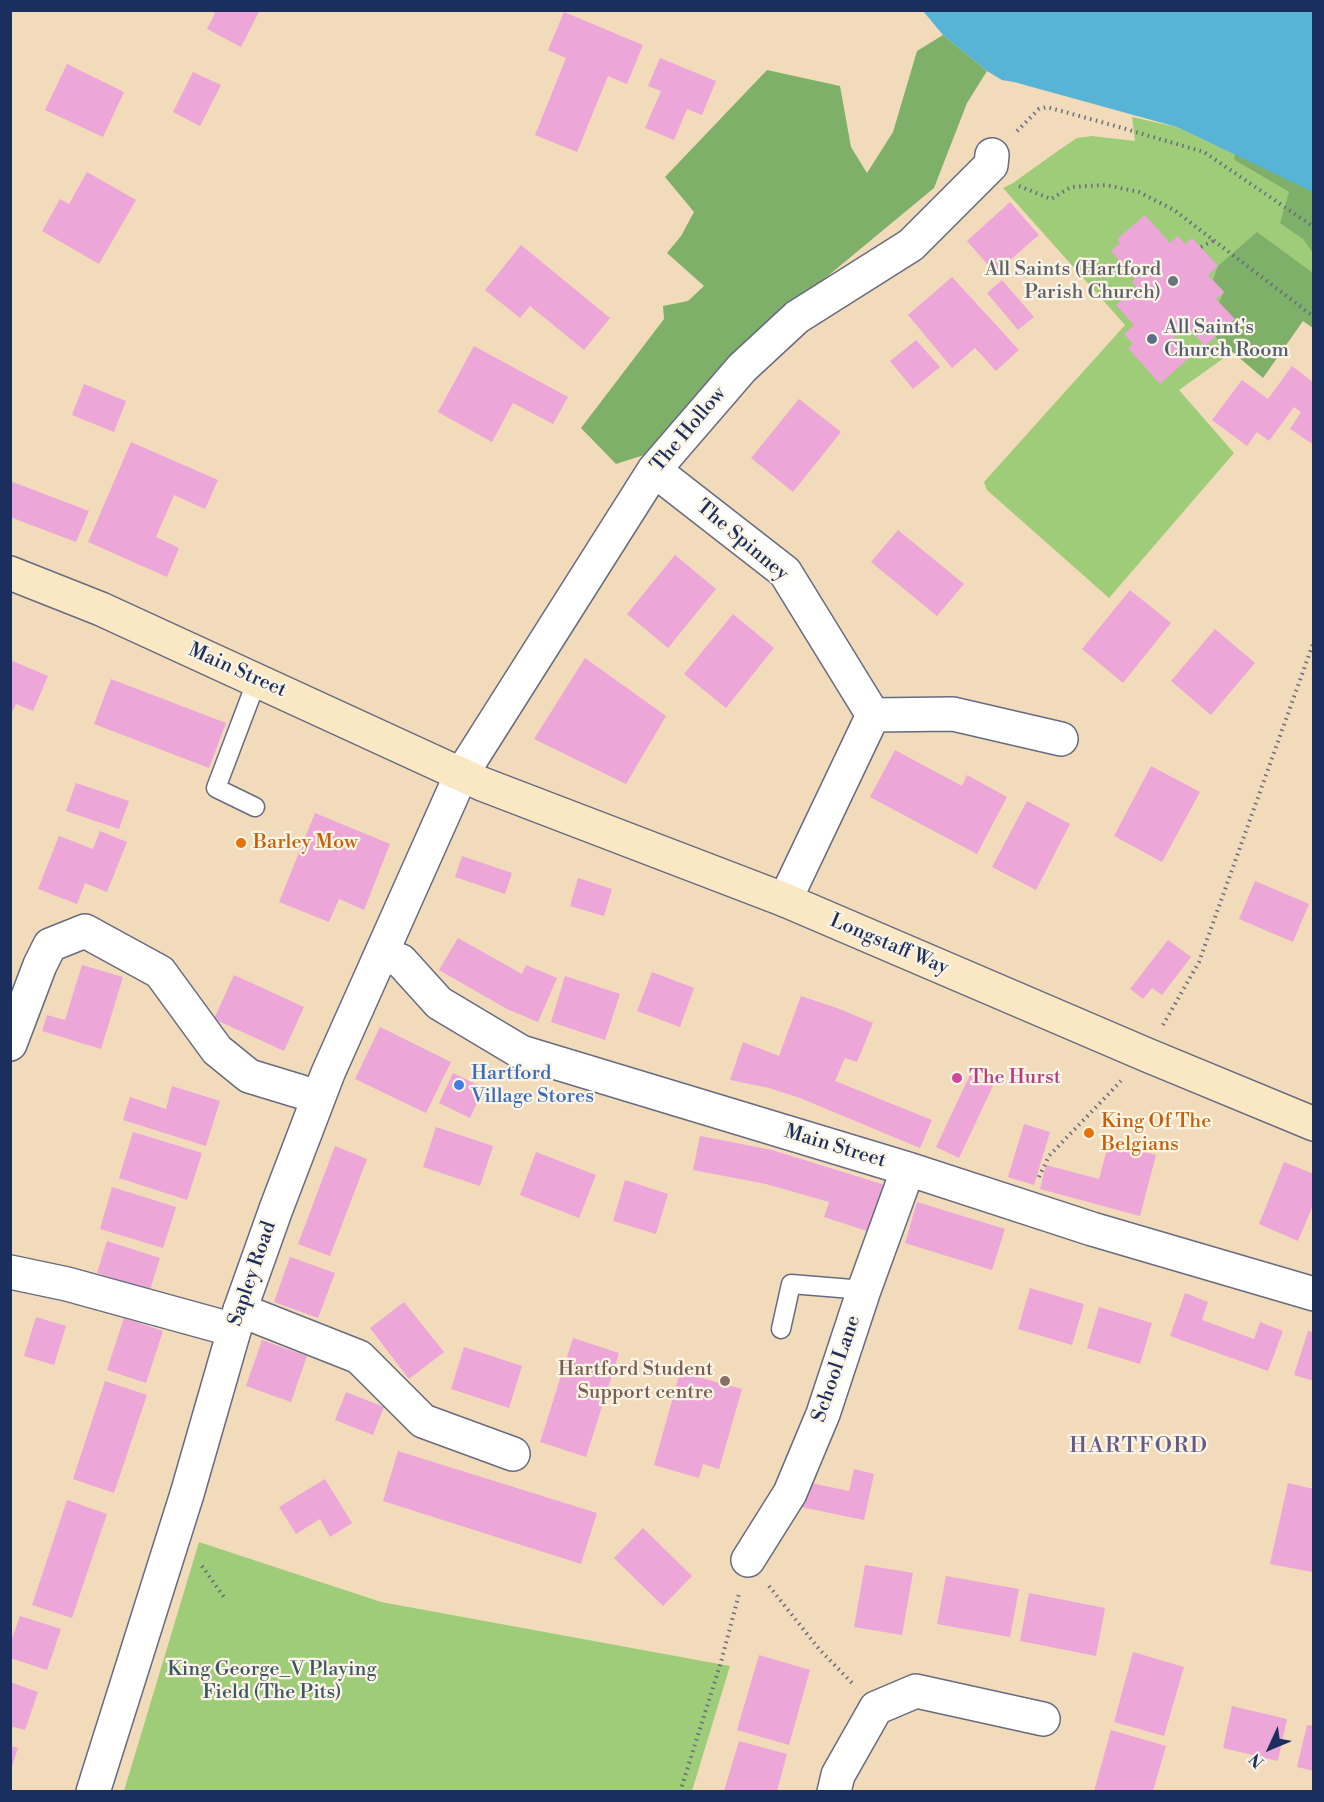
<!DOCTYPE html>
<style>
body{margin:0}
#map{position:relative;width:1324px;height:1802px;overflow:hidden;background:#f2dbbb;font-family:"Libre Bodoni",serif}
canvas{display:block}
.frame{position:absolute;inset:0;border:12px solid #1b2f5e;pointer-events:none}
.north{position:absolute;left:1240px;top:1718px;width:60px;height:60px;-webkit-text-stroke:4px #fcf5e5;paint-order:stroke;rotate:226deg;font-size:16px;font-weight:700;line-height:24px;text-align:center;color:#1b2f5e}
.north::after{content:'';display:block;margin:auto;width:21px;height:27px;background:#1b2f5e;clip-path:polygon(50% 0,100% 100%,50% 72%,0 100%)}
</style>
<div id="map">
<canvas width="1324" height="1802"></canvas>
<div class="frame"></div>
<div class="north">N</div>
</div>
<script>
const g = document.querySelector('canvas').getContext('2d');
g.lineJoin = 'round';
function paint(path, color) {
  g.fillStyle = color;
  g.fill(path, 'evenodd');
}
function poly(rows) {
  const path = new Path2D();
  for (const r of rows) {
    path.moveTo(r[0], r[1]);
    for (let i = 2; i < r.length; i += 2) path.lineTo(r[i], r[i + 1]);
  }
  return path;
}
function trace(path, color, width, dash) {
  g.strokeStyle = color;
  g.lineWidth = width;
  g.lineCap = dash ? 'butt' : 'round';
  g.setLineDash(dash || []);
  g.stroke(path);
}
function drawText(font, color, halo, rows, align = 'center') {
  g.font = font + ' "Libre Bodoni",serif';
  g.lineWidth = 4.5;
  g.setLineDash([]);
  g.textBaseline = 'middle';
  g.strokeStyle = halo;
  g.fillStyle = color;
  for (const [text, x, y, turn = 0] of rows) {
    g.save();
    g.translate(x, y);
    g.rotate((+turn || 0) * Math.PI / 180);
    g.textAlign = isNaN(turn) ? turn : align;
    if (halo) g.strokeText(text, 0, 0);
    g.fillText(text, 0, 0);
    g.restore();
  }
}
paint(poly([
 [1132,117,1177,127,1236,155,1234,160,1289,192,1313,238,1313,328,1277,301,1254,322,1231,353,1179,390,1234,453,1109,598,987,490,984,482,1125,325,1003,188,1013,183,1059,150,1077,138,1092,136,1135,141],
 [199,1542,381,1602,730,1666,692,1791,124,1791]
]), '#9fcc79');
paint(poly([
 [943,35,987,71,967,103,934,188,742,347,647,454,616,464,581,428,664,319,663,306,688,301,704,286,667,253,681,236,694,212,665,177,767,70,840,86,851,147,867,173,893,132,917,51],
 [1236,150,1313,181,1313,253,1303,239,1280,223,1289,192,1234,160],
 [1257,232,1313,273,1313,328,1303,321,1263,378,1215,337,1219,302,1224,292,1213,280,1218,266]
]), '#7fb069');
paint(poly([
 [923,11,1313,11,1313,192,1177,127,1014,82,1002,80,987,71,943,35]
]), '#57b4d5');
paint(poly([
 [210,10,260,10,241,47,207,29,215,13],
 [564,12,643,45,627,84,608,76,577,152,535,135,566,58,548,50],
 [660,58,716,81,702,115,687,109,674,140,645,128,661,91,648,86],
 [67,64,124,92,103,137,45,110],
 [193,72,221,85,200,126,173,112],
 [87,172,136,200,99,264,42,231,60,199,69,204],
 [1010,202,1039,235,995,273,967,241],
 [1145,215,1170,243,1178,236,1185,244,1192,238,1218,266,1208,275,1224,292,1216,299,1235,319,1205,346,1185,324,1177,331,1174,327,1169,331,1191,356,1160,384,1128,348,1133,344,1124,334,1134,325,1116,305,1133,291,1140,299,1145,296,1132,282,1135,279,1111,251,1120,243,1117,239],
 [521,245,610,318,584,350,530,306,520,318,485,290],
 [952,277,1019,350,996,371,975,348,952,368,908,315],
 [1002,280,1034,317,1018,330,987,293],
 [916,340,940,367,913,389,890,361],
 [474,346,568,397,553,424,513,403,492,442,438,412],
 [1292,366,1314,383,1314,445,1290,429,1301,412,1294,407,1269,441,1257,432,1247,446,1212,420,1242,380,1268,399],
 [84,384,126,401,114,432,72,415],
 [799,399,841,432,793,492,751,458],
 [131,442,218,480,205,509,174,495,156,537,179,548,167,577,88,542],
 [10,481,89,511,76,542,10,517],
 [898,530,964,584,937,616,871,562],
 [675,555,716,589,668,648,627,614],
 [1130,590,1171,623,1123,683,1082,649],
 [733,614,774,648,726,708,684,674],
 [1215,629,1255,663,1211,715,1171,681],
 [585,658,666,716,626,784,534,739],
 [10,660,48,676,33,711,16,704,10,716],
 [111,679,226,723,209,768,94,724],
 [895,750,962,786,967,775,1007,797,977,854,870,797],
 [1151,766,1200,792,1162,862,1114,836],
 [76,783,129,801,119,829,66,811],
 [1027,801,1070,824,1036,890,992,867],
 [315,813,390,844,364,910,339,899,329,922,279,902],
 [100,831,127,842,107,892,85,883,77,904,38,889,59,836,93,849],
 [462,856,512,873,505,894,455,877],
 [578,878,612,889,604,916,570,906],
 [1255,881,1309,904,1293,942,1239,919],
 [458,938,522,974,526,965,557,978,538,1022,507,1009,439,970],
 [1168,940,1191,957,1162,995,1152,988,1143,999,1130,989],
 [82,965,123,977,101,1049,42,1031,47,1015,65,1020],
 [652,972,694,988,680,1027,637,1011],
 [234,975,304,1007,284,1051,214,1019],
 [565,976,620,994,605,1040,551,1022],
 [801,996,837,1008,873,1023,857,1062,845,1058,835,1081,932,1120,920,1148,800,1098,769,1088,730,1080,743,1042,779,1056],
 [380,1027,451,1062,426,1113,355,1079],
 [453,1073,484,1088,470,1118,439,1103],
 [970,1075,993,1086,959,1158,936,1147],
 [172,1086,220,1101,206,1146,123,1120,130,1097,166,1109],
 [1024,1124,1050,1132,1034,1185,1008,1177],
 [436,1127,493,1146,480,1186,423,1167],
 [133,1132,202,1153,187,1200,119,1178],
 [700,1136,772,1150,888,1186,873,1233,824,1217,829,1202,766,1184,693,1170],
 [1109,1142,1156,1155,1140,1216,1040,1189,1046,1165,1099,1179],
 [335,1146,367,1159,330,1256,298,1244],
 [536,1152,596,1175,579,1218,520,1195],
 [1284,1162,1314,1174,1314,1203,1298,1241,1259,1224],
 [625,1180,668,1194,656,1234,613,1221],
 [112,1187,176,1207,163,1248,100,1229],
 [917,1202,1005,1229,992,1270,905,1243],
 [107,1241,160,1258,150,1290,97,1273],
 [290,1257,335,1273,318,1318,274,1302],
 [1030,1288,1084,1304,1072,1345,1018,1329],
 [1185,1293,1208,1302,1202,1320,1254,1339,1260,1322,1283,1331,1268,1371,1170,1336],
 [404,1302,444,1352,409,1379,370,1328],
 [1099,1307,1152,1323,1140,1364,1087,1348],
 [36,1317,66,1326,54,1365,24,1356],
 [124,1318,163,1331,146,1383,107,1370],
 [1308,1331,1314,1332,1314,1381,1294,1375],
 [573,1338,619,1353,586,1457,540,1442],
 [262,1340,307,1356,291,1402,246,1386],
 [464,1347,522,1366,509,1408,451,1389],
 [680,1372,742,1389,719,1469,703,1464,699,1478,654,1465],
 [105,1381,147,1395,114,1493,73,1479],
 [346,1392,384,1407,373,1435,335,1420],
 [398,1451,597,1513,581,1564,383,1501],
 [854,1469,874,1474,864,1520,796,1506,802,1481,849,1491],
 [325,1479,352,1523,330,1537,320,1519,296,1534,279,1507],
 [1288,1483,1314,1489,1314,1563,1312,1572,1270,1564],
 [67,1500,107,1514,72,1618,32,1605],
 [643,1528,692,1576,663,1606,614,1558],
 [865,1565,913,1573,902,1635,854,1627],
 [946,1576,1019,1589,1010,1637,937,1624],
 [1029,1593,1105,1608,1096,1656,1020,1641],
 [20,1616,61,1629,47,1670,10,1658,10,1644],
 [1133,1652,1184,1667,1164,1736,1114,1722],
 [759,1655,810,1670,789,1745,737,1730],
 [10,1682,38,1692,25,1730,10,1726],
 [1232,1706,1287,1719,1278,1761,1223,1748],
 [1307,1725,1314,1726,1314,1771,1297,1767],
 [1111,1730,1166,1746,1153,1791,1094,1791],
 [739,1741,787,1754,777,1791,724,1791],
 [10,1746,18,1748,11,1770,10,1770]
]), '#eca6d8');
const service = poly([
 [255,807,216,788,257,680],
 [781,1329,791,1284,864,1290]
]);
const minor = poly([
 [654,470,785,572,873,715,785,900],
 [873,715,953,714,1061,739],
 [461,775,654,470,742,368,797,317,911,245,991,165,992,155],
 [382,954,401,961,439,1003,521,1052,908,1169,1092,1229,1314,1294],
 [10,1044,40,965,50,945,85,931,160,972,217,1050,249,1076,318,1097],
 [10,1272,67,1284,234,1330],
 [240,1310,359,1357,423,1421,513,1454],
 [748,1560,790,1493,823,1414,864,1290,908,1169],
 [834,1792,838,1775,876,1708,916,1691,1043,1719]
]);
const tertiary = poly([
 [93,1792,187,1494,240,1310,276,1209,328,1073,461,775]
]);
const secondary = poly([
 [10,573,101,609,482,784,785,900,1147,1055,1314,1124]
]);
trace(service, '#666b7f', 21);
trace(minor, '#666b7f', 36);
trace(tertiary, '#666b7f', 36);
trace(secondary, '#666b7f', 36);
trace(poly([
 [1017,131,1039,109,1047,107,1112,125,1204,152,1314,227],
 [1019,186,1051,199,1071,187,1106,185,1139,192,1174,210,1314,317],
 [1201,247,1213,241],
 [1163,1025,1199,962,1314,641],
 [1039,1177,1049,1156,1121,1081],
 [202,1566,226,1600],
 [769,1586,819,1649,854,1685],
 [680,1792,721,1662,739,1594]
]), '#666b7f', 4, [1.5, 4.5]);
trace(service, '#fff', 18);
trace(minor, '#fff', 33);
trace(tertiary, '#fff', 33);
trace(secondary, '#fae7c3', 33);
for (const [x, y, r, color] of [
 [1173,281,6,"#6b7280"],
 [1152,339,6,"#5c6f8a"],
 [241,843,6,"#e8710a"],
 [957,1078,6,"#d1479c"],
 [459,1085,6,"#3f7fe0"],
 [1089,1133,6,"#e8710a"],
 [725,1381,6,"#8d6e63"]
]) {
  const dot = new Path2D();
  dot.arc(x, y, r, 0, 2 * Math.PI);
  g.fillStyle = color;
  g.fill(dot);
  trace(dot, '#fcf5e5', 2);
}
drawText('20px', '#5b616d', '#fcf5e5', [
 ["All Saints (Hartford",1161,270],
 ["Parish Church)",1161,293]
], 'right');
drawText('20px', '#4e5e75', '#fcf5e5', [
 ["All Saint's",1164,328],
 ["Church Room",1164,351]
], 'left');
drawText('20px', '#1b2f5e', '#fcf5e5', [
 ["The Hollow",689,430,-50],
 ["The Spinney",742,541,40],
 ["Main Street",237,671,24],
 ["Longstaff Way",889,945,23],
 ["Main Street",835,1147,17],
 ["Sapley Road",253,1274,-71],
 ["School Lane",837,1369,-71]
]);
drawText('20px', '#c56008', '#fcf5e5', [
 ["Barley Mow",253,843],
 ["King Of The",1101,1122],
 ["Belgians",1101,1145]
], 'left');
drawText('20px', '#366cbe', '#fcf5e5', [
 ["Hartford",471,1074],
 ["Village Stores",471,1097]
], 'left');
drawText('20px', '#b23c85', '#fcf5e5', [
 ["The Hurst",969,1078]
], 'left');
drawText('20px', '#785e54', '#fcf5e5', [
 ["Hartford Student",713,1370],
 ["Support centre",713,1393]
], 'right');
drawText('20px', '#3c5665', '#fcf5e5', [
 ["King George_V Playing",272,1670],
 ["Field (The Pits)",272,1693]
]);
g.letterSpacing = '1.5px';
drawText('22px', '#645989', '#fcf5e5', [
 ["HARTFORD",1139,1447]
]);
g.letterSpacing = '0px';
</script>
